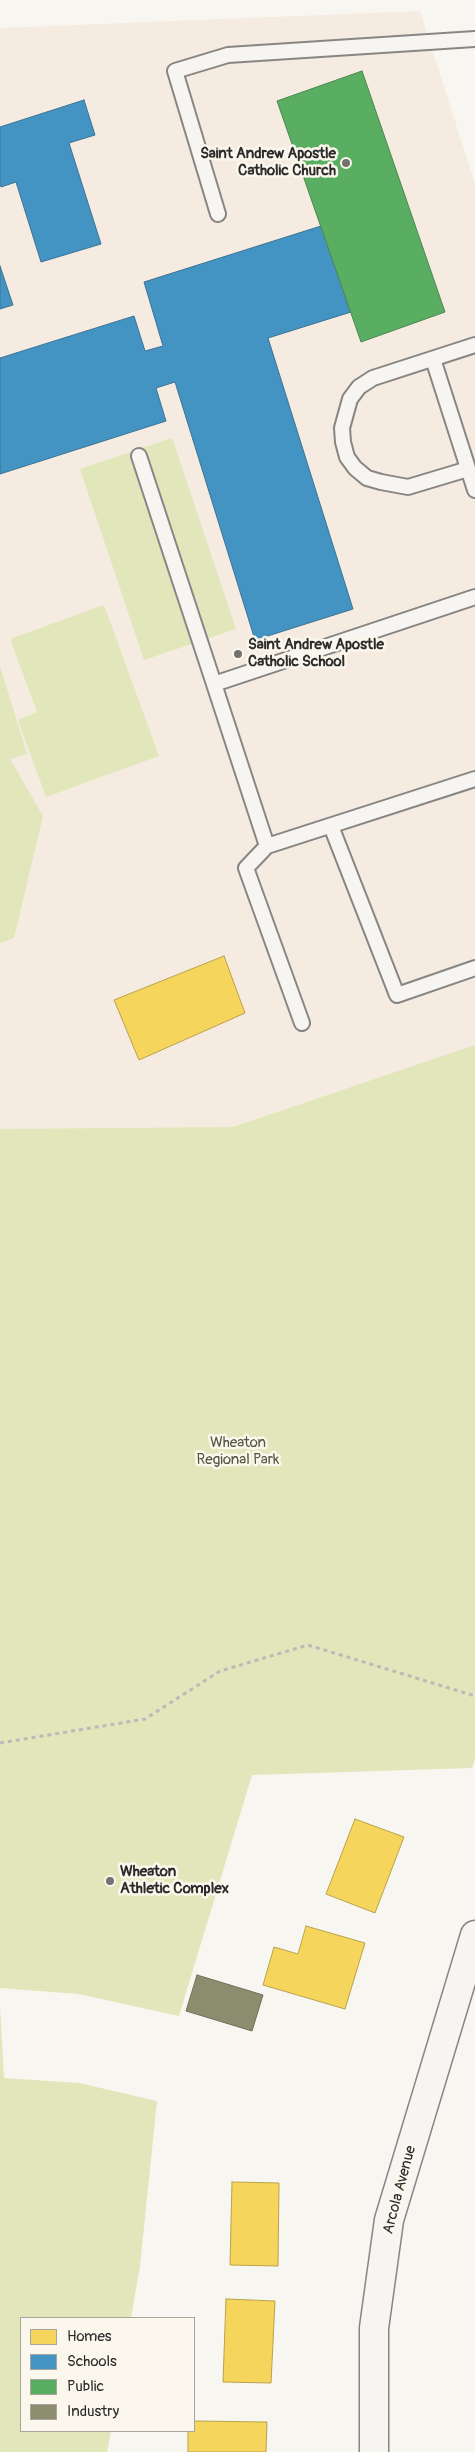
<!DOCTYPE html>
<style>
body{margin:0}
#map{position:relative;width:475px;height:2452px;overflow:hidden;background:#f8f6f0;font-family:Pangolin,sans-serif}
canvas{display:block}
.legend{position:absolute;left:20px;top:2317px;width:175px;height:115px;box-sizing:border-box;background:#fbf7ec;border:1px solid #a8a59f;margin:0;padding:6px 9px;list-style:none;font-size:15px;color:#2b2b2b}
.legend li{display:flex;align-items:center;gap:10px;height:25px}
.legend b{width:25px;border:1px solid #a8a59f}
</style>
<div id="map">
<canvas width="475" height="2452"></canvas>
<ul class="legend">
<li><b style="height:14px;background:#f6d55c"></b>Homes</li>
<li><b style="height:14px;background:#4393c3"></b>Schools</li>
<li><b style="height:14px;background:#5aae61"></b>Public</li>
<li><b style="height:14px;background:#8c8c6e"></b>Industry</li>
</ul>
</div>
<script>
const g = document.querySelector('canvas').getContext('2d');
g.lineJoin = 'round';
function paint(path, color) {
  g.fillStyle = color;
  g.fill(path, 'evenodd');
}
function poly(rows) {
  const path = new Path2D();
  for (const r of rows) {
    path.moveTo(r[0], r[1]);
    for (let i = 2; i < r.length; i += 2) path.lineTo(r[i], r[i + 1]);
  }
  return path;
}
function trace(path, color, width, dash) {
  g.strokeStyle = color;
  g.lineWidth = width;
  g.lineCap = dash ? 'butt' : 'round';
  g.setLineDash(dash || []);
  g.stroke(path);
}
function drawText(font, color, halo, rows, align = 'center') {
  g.font = font + ' Pangolin,sans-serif';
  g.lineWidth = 5;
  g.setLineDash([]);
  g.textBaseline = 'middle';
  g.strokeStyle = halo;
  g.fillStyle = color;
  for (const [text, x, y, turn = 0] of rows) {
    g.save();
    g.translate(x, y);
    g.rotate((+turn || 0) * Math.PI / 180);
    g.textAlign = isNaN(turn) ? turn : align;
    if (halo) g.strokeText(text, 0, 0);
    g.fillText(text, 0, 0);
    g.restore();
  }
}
paint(poly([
 [420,11,475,184,475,1124,0,1144,0,28]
]), '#f6ebe0');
paint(poly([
 [172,438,236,629,144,660,80,469],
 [104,605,159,756,46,797,18,720,37,712,10,639],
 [0,666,27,754,10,759,43,816,14,938,0,943],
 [475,1045,475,1759,472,1768,252,1775,179,2016,78,1994,0,1988,0,1129,233,1127],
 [0,2005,4,2078,79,2083,157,2101,140,2266,131,2318,21,2318,21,2431,111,2431,107,2452,0,2452]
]), '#e1e7ba');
const homes = poly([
 [224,956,245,1013,139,1060,114,1000,224,956],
 [355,1819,404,1837,375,1913,326,1894,355,1819],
 [306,1926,365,1943,345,2009,263,1985,274,1947,298,1954,306,1926],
 [232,2182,279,2183,278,2266,230,2265,232,2182],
 [226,2299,275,2301,271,2383,223,2382,226,2299],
 [194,2421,267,2422,266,2452,188,2452,188,2431,194,2431,194,2421]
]);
paint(homes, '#f6d55c');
trace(homes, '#b9a24d', 1);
const schools = poly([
 [84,100,95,135,69,143,101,244,41,262,16,182,1,187,0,184,0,127,84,100],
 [321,226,351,312,268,338,353,609,255,640,175,382,156,388,166,421,0,474,0,358,134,316,145,351,163,346,144,282,321,226],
 [0,266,13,305,0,309,0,266]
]);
paint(schools, '#4393c3');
trace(schools, '#3c7495', 1);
const public = poly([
 [362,71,445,312,361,342,277,101,362,71]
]);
paint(public, '#5aae61');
trace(public, '#4c8751', 1);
const industry = poly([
 [197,1975,263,1995,252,2031,186,2011,197,1975]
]);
paint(industry, '#8c8c6e');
trace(industry, '#6f6f5a', 1);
const lane = poly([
 [218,214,175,71,228,55,475,39],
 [433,359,475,490],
 [139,456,214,684],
 [468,469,408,487,381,482,367,478,355,468,347,457,343,442,342,428,350,399,359,387,373,378,475,345],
 [331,826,397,995,475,968],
 [267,846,214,684,475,597],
 [302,1023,246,868,267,846,475,779]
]);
const secondary = poly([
 [374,2452,374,2328,389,2220,475,1935]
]);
trace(lane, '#878684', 18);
trace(secondary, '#878684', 31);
trace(poly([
 [0,1743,145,1719,220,1671,308,1645,475,1696]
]), '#bcbab8', 3, [4, 4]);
trace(lane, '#f6f5f1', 14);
trace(secondary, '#f6f5f1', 28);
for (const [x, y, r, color] of [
 [346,163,5,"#737270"],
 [238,654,5,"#737270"],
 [110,1881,5,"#737270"]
]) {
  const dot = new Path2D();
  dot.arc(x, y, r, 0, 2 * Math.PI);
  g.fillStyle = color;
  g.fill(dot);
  trace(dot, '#fbf7ec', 2);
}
drawText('bold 15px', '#2b2b2b', '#fbf7ec', [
 ["Saint Andrew Apostle",336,154,"right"],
 ["Catholic Church",336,171,"right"],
 ["Saint Andrew Apostle",248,645],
 ["Catholic School",248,662],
 ["Wheaton",120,1872],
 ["Athletic Complex",120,1889]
], 'left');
drawText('15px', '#545744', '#fbf7ec', [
 ["Wheaton",238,1443],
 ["Regional Park",238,1460]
]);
drawText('15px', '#2b2b2b', '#fbf7ec', [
 ["Arcola Avenue",400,2190,-75]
]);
</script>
